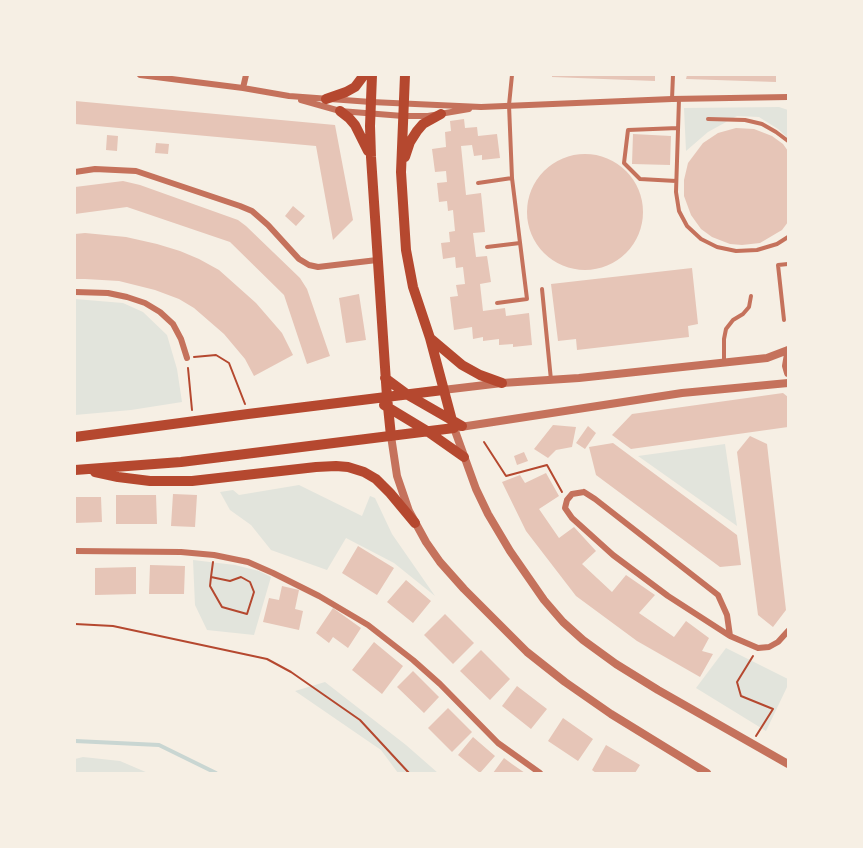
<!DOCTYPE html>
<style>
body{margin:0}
#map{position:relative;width:863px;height:848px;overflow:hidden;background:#f6efe4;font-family:"Sofia Sans Condensed",sans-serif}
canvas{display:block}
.frame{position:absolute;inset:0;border:76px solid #f6efe4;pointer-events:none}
</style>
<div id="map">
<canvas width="863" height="848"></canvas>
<div class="frame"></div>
</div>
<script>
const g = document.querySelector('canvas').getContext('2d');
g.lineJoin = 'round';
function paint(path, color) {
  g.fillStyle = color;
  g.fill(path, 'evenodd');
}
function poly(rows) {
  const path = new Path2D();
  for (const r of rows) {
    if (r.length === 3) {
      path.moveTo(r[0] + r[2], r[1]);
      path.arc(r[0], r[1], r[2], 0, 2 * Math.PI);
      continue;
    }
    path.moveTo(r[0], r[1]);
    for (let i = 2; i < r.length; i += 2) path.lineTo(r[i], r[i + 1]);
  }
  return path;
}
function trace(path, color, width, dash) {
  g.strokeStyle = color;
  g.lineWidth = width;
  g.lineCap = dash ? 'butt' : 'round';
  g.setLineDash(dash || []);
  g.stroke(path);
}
paint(poly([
 [779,107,788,110,788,138,778,129,759,117,737,116,708,132,686,151,684,108],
 [75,299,123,303,143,312,167,335,177,369,182,402,131,410,75,415],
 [725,444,737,526,638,456],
 [299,485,362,516,370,496,375,498,392,534,435,596,394,563,346,538,327,570,271,550,251,525,230,510,220,492,233,490,239,495],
 [193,560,235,565,259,571,271,577,254,635,207,630,195,605],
 [726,648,788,679,788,685,766,731,696,688],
 [325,682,406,745,438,773,398,773,381,750,295,691],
 [83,757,120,761,148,773,75,773,75,759]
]), '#e2e4dc');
trace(poly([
 [75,741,159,745,216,773]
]), '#c9d6d2', 4);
paint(poly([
 [552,75,655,75,655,81,552,77],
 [687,75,776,75,776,82,686,79],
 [75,101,335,125,353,220,333,240,316,146,75,124],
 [464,119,465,128,477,127,478,136,497,134,500,158,482,160,482,155,474,156,472,145,461,146,466,195,481,193,485,232,473,233,476,257,487,256,491,282,480,284,483,311,505,308,506,316,529,313,532,345,513,347,513,344,499,345,499,339,483,341,483,337,473,339,472,327,454,330,450,297,458,296,456,285,465,284,463,267,456,268,455,257,443,259,441,243,450,242,449,232,455,231,453,210,448,211,447,201,439,202,437,183,447,182,446,171,435,172,432,149,446,147,445,132,451,131,450,121],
 [736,128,754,129,772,136,783,144,788,151,788,222,782,230,760,243,742,245,730,244,712,237,701,229,691,215,684,196,684,180,688,163,703,143,718,133],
 [633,134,671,136,670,165,632,164],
 [107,135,118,136,117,151,106,150],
 [156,143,169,144,168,154,155,153],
 [585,212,58],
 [123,181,140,185,238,220,246,226,300,278,307,289,330,356,307,364,284,295,230,242,127,207,75,214,75,187],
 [293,206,305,216,296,226,285,216],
 [85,233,126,237,157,244,180,251,199,259,219,270,256,303,282,333,293,355,254,376,245,359,224,334,194,308,179,299,155,290,119,281,85,279,75,279,75,234],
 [692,268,698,324,688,326,689,337,577,350,576,339,558,341,551,284],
 [359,294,366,340,346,343,339,298],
 [783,393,788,397,788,427,631,449,612,435,632,414],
 [553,425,576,427,572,447,556,450,548,458,534,449],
 [588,426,596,433,585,449,576,443],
 [750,436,767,444,786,610,773,627,758,615,737,452],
 [613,443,737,535,741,565,720,567,596,475,589,447],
 [524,452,528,461,517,465,514,456],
 [546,473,559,496,539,509,559,538,574,527,596,551,582,564,612,592,626,575,655,595,639,613,674,637,686,621,709,638,702,651,713,654,700,677,637,641,576,596,526,531,502,482,520,475,525,483],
 [173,494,197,495,195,527,171,526],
 [116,495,156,495,157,524,116,524],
 [75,497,101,497,102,522,75,523],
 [358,546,394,568,377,595,342,573],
 [150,565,185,566,184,594,149,594],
 [136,567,136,594,95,595,95,568],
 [406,580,431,601,413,623,387,602],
 [282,586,299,590,295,609,303,611,299,630,263,622,269,598,279,600],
 [333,608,361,628,348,648,333,637,329,643,316,633],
 [445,614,474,643,453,664,424,635],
 [374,642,403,666,382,694,352,670],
 [481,650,510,679,490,700,460,671],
 [413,671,439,697,424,713,397,687],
 [517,686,547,709,531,729,502,706],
 [448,708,472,732,452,752,428,728],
 [563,718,593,739,578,761,548,741],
 [473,737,495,756,480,773,458,755],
 [606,745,640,765,635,773,596,773,592,770],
 [504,758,512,764,525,773,493,773]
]), '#e6c5b7');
trace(poly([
 [194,357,216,355,229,363,245,404],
 [188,368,192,410],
 [484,442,506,476,547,465,562,492],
 [211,577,230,581,241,577,250,582,254,592,247,614,222,607,210,586,211,577,213,562],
 [75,624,113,626,267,659,291,672,360,720,409,773],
 [753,656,737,682,741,696,773,709,756,736]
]), '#b5482f', 2);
trace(poly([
 [672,99,673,75],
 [679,99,676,192,679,211,687,226,701,239,717,247,736,251,757,250,777,244,788,237],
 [708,119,745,120,762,124,776,132,788,141],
 [676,181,640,179,624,163,628,130,678,128],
 [478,183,512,178],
 [487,247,520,243],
 [542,289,551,380],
 [497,303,527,299,512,178,509,105,512,75],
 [784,320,778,265,788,264],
 [724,362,724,339,726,329,733,320,743,314,749,307,751,296]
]), '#c5725c', 4);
trace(poly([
 [140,75,243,88,289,96,371,102,481,107,672,99,788,97],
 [243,88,246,75],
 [301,100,340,111,403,116,428,116,469,109],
 [75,172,95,169,136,171,240,206,252,211,268,225,299,259,309,265,318,267,377,260],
 [75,292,108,293,127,297,145,303,160,312,173,324,181,339,187,358],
 [584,492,595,499,718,595,727,615,730,636,668,596,613,555,572,518,565,508,567,500,572,494,584,492],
 [75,551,181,552,214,555,248,562,273,573,319,596,368,625,413,660,440,684,498,743,540,773],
 [730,636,758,648,769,647,778,642,788,631]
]), '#c5725c', 6);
trace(poly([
 [788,354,786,366,788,373],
 [788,383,682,393,454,428,476,489,488,514,510,551,544,600,563,622,583,640,616,664,658,690,788,764],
 [443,390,502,383,579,378,767,358,788,350],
 [391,436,397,476,409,511,426,542,440,562,464,589,527,652,565,682,611,714,707,773]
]), '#c5725c', 8);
trace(poly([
 [372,75,370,126,371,157,387,397,391,436],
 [326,99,346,92,355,87,364,75],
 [340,111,349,118,355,125,368,151],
 [405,157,410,142,417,131,423,124,441,114],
 [430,338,462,365,480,375,502,383],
 [385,378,408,395,462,426],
 [384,405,427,431,464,457],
 [75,437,248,414,443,390],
 [75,470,181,462,454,428,430,338,413,287,406,250,401,172,405,75],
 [95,472,118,477,150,481,192,481,316,467,336,466,348,467,364,472,376,479,390,493,415,523]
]), '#b5482f', 10);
</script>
